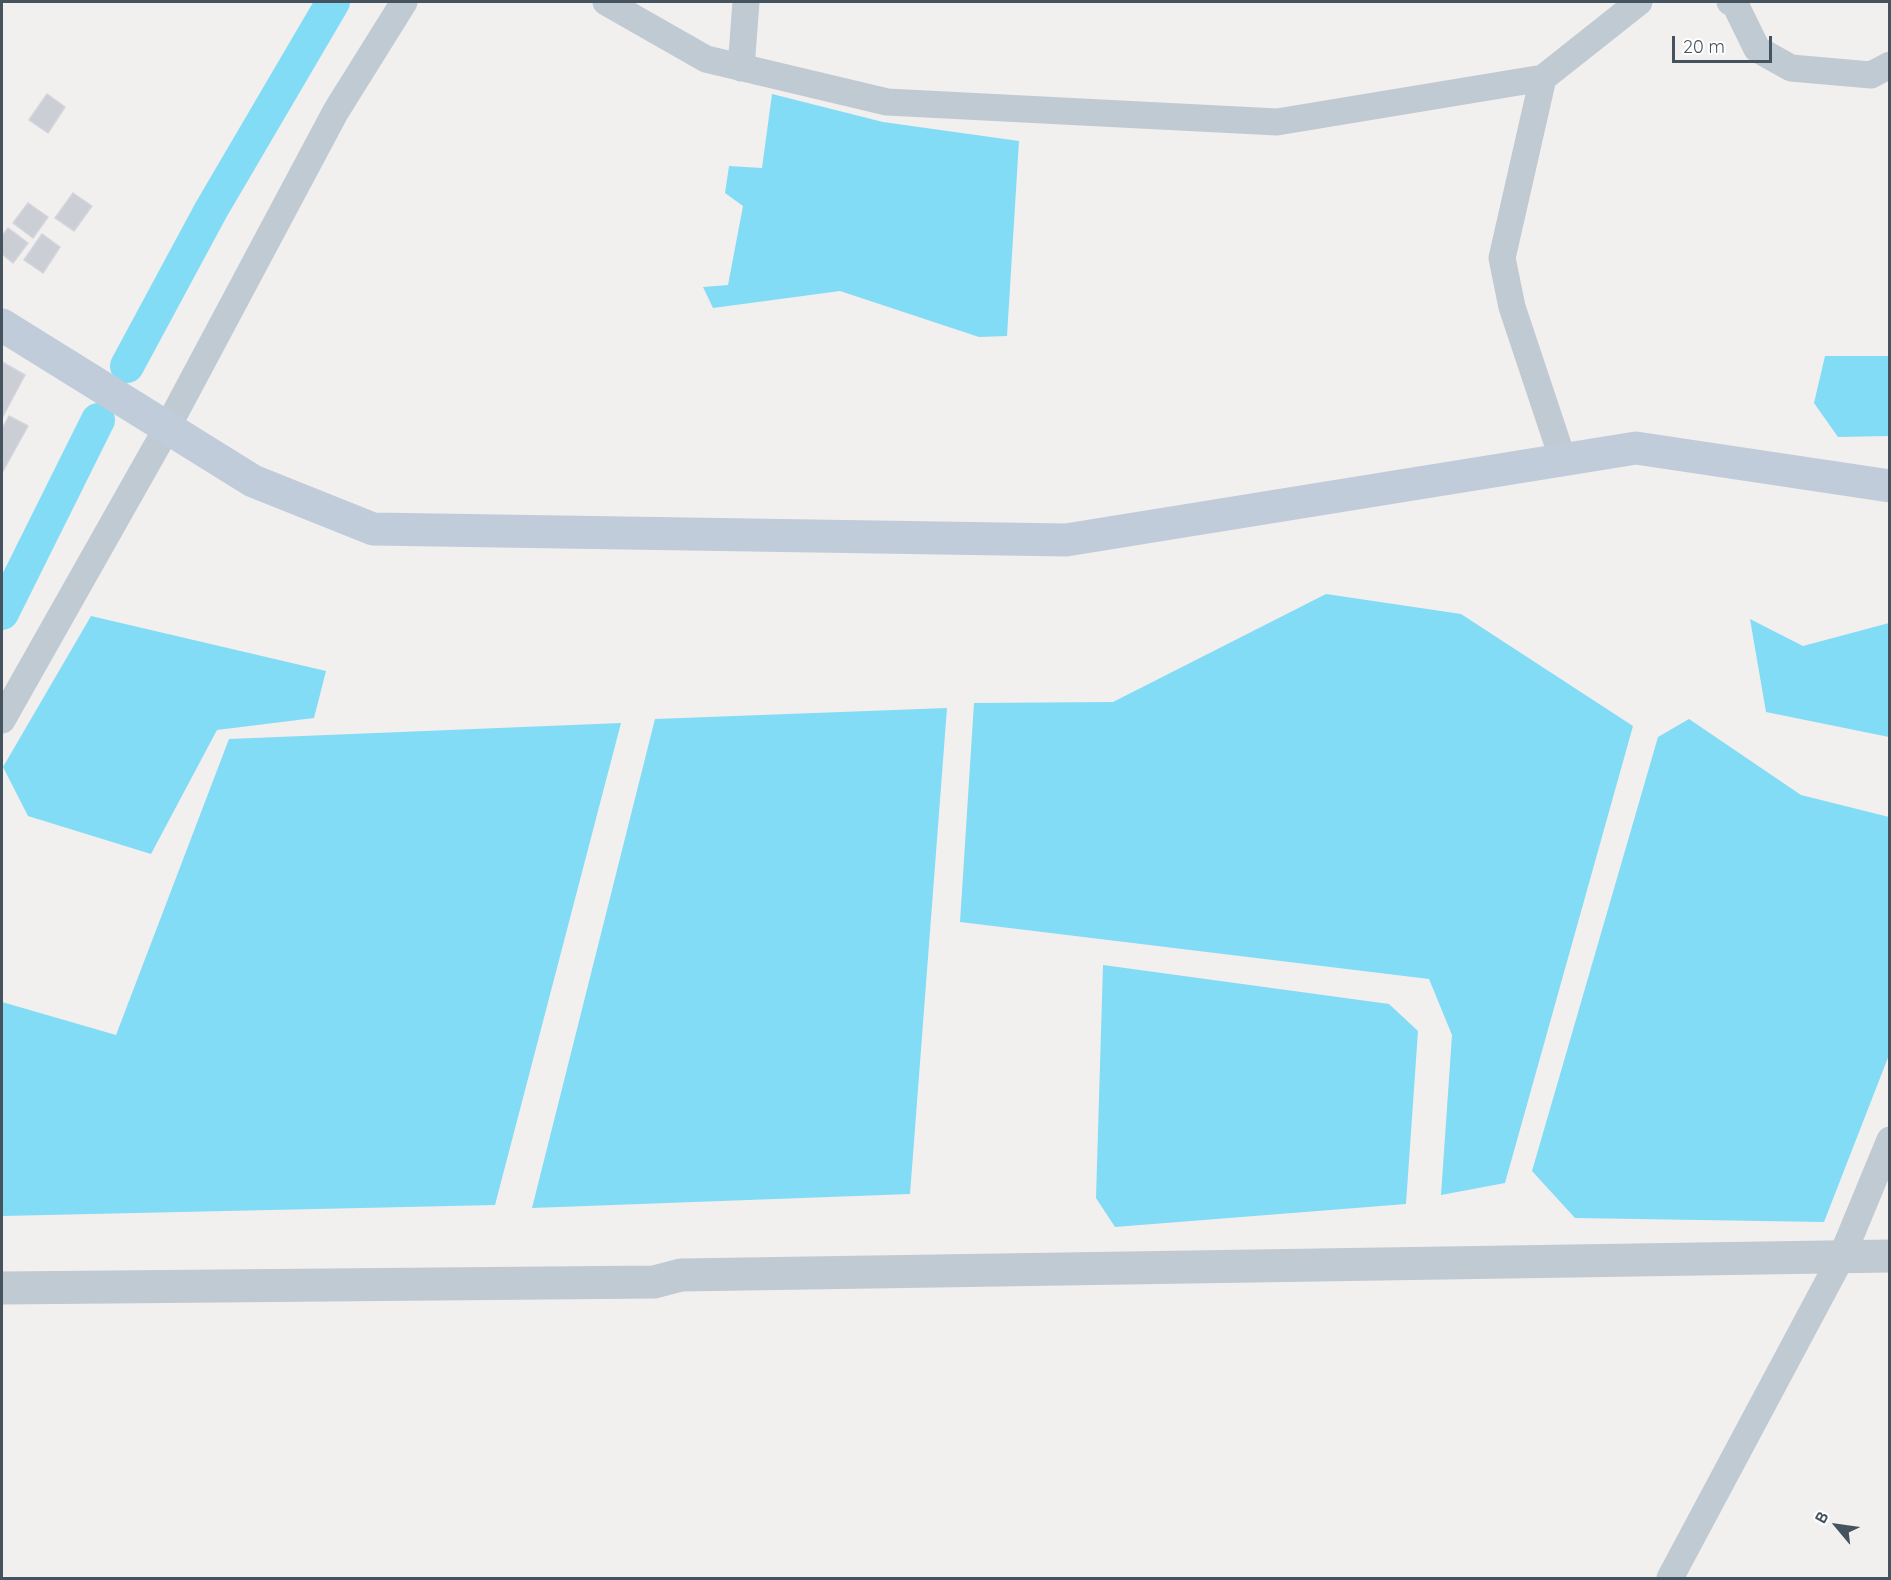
<!DOCTYPE html>
<style>
body{margin:0}
#map{position:relative;width:1891px;height:1580px;overflow:hidden;background:#f2efef;font-family:Quicksand,sans-serif}
canvas{display:block}
.frame{position:absolute;inset:0;border:3px solid #45535f;pointer-events:none}
.north{position:absolute;left:1807px;top:1496px;width:60px;height:60px;-webkit-text-stroke:4px #fff;paint-order:stroke;rotate:299deg;font-size:16px;font-weight:700;line-height:24px;text-align:center;color:#45535f}
.north::after{content:'';display:block;margin:auto;width:21px;height:27px;background:#45535f;clip-path:polygon(50% 0,100% 100%,50% 72%,0 100%)}
.scale{position:absolute;left:1672px;top:36px;width:100px;height:27px;box-sizing:border-box;border:3px solid #45535f;border-top:0;padding-left:8px;font-size:18px;line-height:21px;white-space:nowrap;color:#45535f;-webkit-text-stroke:4px #fff;paint-order:stroke}
</style>
<div id="map">
<canvas width="1891" height="1580"></canvas>
<div class="frame"></div>
<div class="north">B</div>
<div class="scale">20 m</div>
</div>
<script>
const g = document.querySelector('canvas').getContext('2d');
g.lineJoin = 'round';
function paint(path, color) {
  g.fillStyle = color;
  g.fill(path, 'evenodd');
}
function poly(rows) {
  const path = new Path2D();
  for (const r of rows) {
    path.moveTo(r[0], r[1]);
    for (let i = 2; i < r.length; i += 2) path.lineTo(r[i], r[i + 1]);
  }
  return path;
}
function trace(path, color, width, dash) {
  g.strokeStyle = color;
  g.lineWidth = width;
  g.lineCap = dash ? 'butt' : 'round';
  g.setLineDash(dash || []);
  g.stroke(path);
}
paint(poly([
 [772,94,883,122,1019,141,1007,336,979,337,840,291,713,308,703,287,728,285,743,206,725,193,729,166,762,168],
 [1825,356,1889,356,1889,436,1838,437,1814,403],
 [1326,594,1461,614,1633,726,1505,1183,1441,1195,1452,1035,1429,979,960,922,974,703,1113,702],
 [91,616,326,671,314,718,217,730,151,854,28,816,3,767],
 [1750,619,1803,646,1889,623,1889,737,1766,712],
 [947,708,910,1194,532,1208,655,719],
 [1689,719,1801,795,1889,817,1889,1055,1824,1222,1575,1218,1532,1171,1658,737],
 [621,723,495,1205,2,1216,2,1002,116,1035,229,739],
 [1103,965,1389,1004,1418,1031,1406,1204,1115,1227,1096,1198]
]), '#82dcf5');
trace(poly([
 [127,366,211,210,333,2],
 [2,613,98,420]
]), '#82dcf5', 34);
const building = poly([
 [47,94,65,107,48,133,29,120,47,94],
 [73,193,92,206,74,231,55,218,73,193],
 [28,203,48,217,33,238,13,223,28,203],
 [8,228,28,243,13,263,2,254,2,236,8,228],
 [42,234,60,247,43,273,24,260,42,234],
 [2,362,25,375,2,418,2,362],
 [9,416,28,426,2,473,2,429,9,416]
]);
paint(building, '#cbced5');
trace(building, '#d3d5dc', 1.5);
trace(poly([
 [606,2,706,59,887,102,1277,122,1543,78,1639,2],
 [1730,2,1735,4,1757,49,1791,68,1871,75,1890,65],
 [741,68,746,2],
 [1543,78,1502,258,1512,307,1563,460],
 [2,720,167,428,336,111,404,2],
 [1670,1578,1842,1256,1890,1140]
]), '#bfcad3', 27);
trace(poly([
 [2,1288,654,1282,681,1275,1890,1256]
]), '#bfcad3', 33);
trace(poly([
 [2,325,253,481,373,529,1066,540,1636,448,1890,486]
]), '#c0ccda', 33);
</script>
